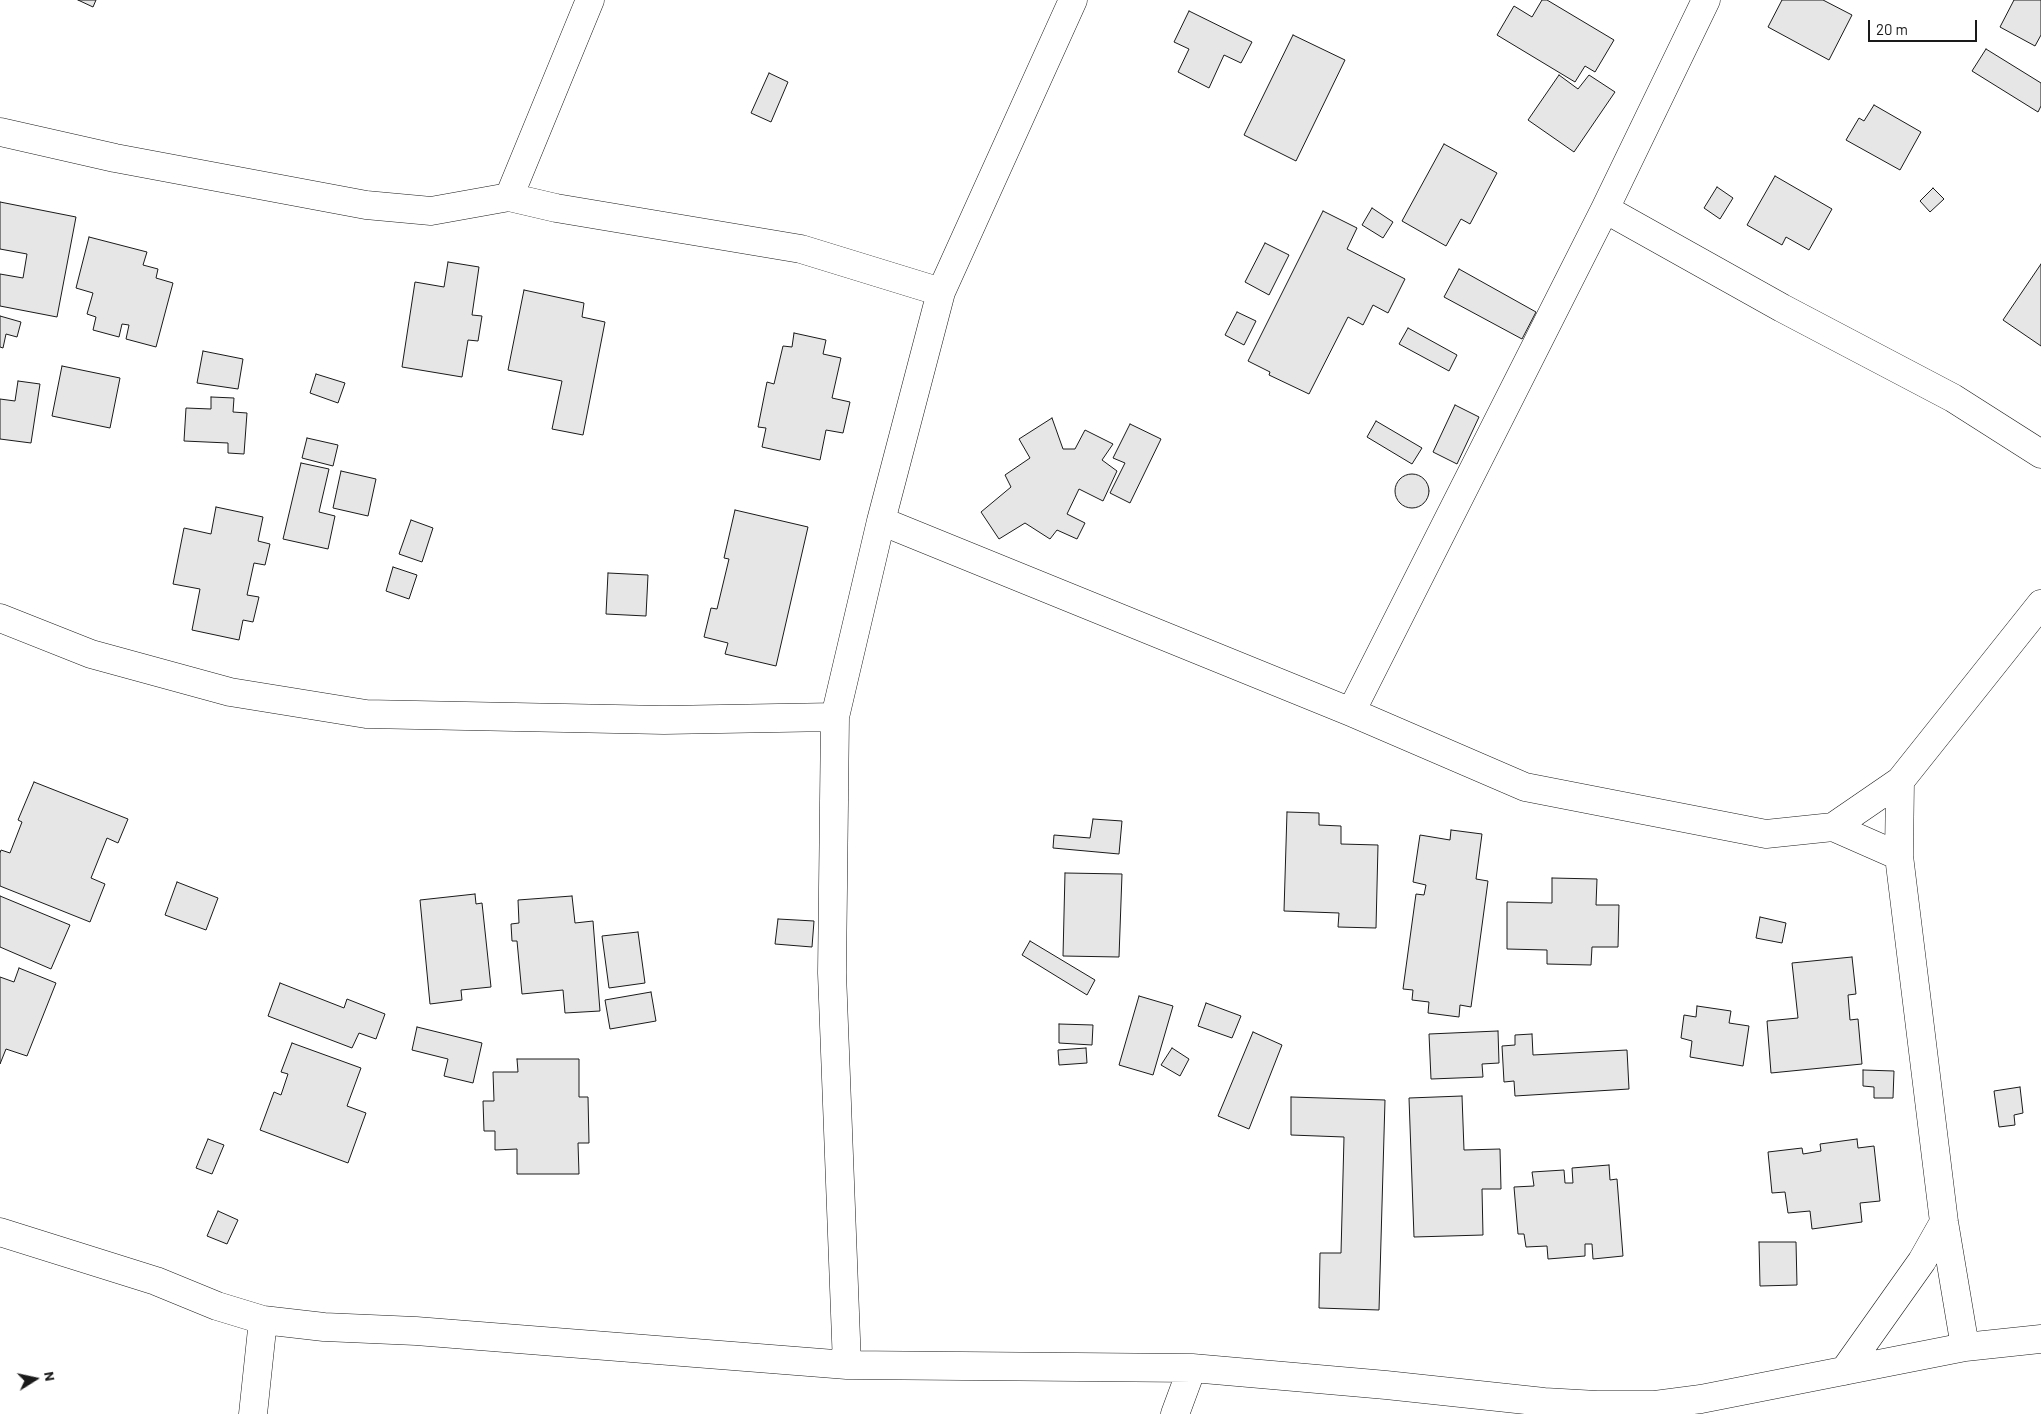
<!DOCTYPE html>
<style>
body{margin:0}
#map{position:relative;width:2041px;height:1414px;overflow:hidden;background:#fff;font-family:Barlow,sans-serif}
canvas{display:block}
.north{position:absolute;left:10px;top:1354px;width:50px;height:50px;-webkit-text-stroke:4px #fff;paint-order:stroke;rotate:80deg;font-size:14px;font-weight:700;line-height:20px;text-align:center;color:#1a1a1a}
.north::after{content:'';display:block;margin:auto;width:18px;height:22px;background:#1a1a1a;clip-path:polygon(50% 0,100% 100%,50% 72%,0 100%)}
.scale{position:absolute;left:1868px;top:20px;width:109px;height:22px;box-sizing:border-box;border:2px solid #1a1a1a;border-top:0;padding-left:6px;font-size:15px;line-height:18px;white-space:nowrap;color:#1a1a1a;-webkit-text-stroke:4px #fff;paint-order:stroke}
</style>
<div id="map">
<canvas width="2041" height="1414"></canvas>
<div class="north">N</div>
<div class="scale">20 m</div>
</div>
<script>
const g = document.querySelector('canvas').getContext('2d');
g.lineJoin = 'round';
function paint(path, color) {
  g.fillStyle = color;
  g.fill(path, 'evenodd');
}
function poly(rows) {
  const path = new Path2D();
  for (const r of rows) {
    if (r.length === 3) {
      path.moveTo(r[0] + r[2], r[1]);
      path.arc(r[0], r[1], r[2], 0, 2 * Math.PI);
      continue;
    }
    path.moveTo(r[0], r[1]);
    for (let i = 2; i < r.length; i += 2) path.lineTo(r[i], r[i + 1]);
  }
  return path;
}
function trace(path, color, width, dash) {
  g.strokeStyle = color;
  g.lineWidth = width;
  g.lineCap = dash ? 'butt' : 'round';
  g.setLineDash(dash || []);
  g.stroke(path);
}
const building = poly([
 [78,0,96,0,93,7,78,0],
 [1542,0,1547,0,1614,40,1595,72,1585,66,1575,82,1497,35,1514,6,1532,17,1542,0],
 [1782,0,1823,0,1852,15,1829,60,1768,27,1782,0],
 [2014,0,2041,0,2041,35,2035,46,2000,27,2014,0],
 [1189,11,1252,42,1241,63,1224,55,1209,88,1178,72,1189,49,1174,42,1189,11],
 [1293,35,1345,60,1296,161,1244,135,1293,35],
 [1986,49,2041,83,2041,106,2038,112,1972,71,1986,49],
 [769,73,788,82,771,122,751,113,769,73],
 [1559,75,1578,89,1589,75,1615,92,1574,152,1528,120,1559,75],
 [1874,105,1921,132,1900,170,1846,140,1859,118,1864,121,1874,105],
 [1444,144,1497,173,1470,224,1461,219,1446,246,1402,221,1444,144],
 [1775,176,1832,209,1809,250,1786,237,1782,245,1747,225,1775,176],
 [1717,187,1733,198,1720,219,1704,208,1717,187],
 [1933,188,1944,199,1930,212,1920,201,1933,188],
 [0,202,76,217,57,317,0,306,0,274,23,278,27,254,0,249,0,202],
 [1372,208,1393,222,1383,238,1362,225,1372,208],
 [1323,211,1357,228,1347,249,1405,279,1388,313,1373,305,1363,325,1348,317,1309,394,1269,375,1270,372,1248,361,1323,211],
 [89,237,147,252,143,265,158,269,156,278,173,283,156,347,126,339,129,325,122,324,119,337,93,330,96,317,87,314,93,293,76,288,89,237],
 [1265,243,1289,255,1269,295,1245,282,1265,243],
 [448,262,479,267,472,315,482,316,478,341,468,340,462,377,402,367,415,282,444,287,448,262],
 [2041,264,2041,346,2003,320,2041,264],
 [1459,269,1536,312,1522,339,1444,297,1459,269],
 [524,290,584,303,582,317,605,322,583,435,552,429,562,381,508,370,524,290],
 [1237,312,1256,321,1244,345,1225,335,1237,312],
 [0,316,21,322,17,337,6,334,3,348,0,347,0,316],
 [1408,328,1457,355,1449,371,1399,344,1408,328],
 [794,333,826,340,823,354,841,358,832,398,850,402,843,433,826,430,820,460,762,447,766,428,758,427,767,382,774,384,783,346,792,347,794,333],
 [203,351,243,359,238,389,197,383,203,351],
 [62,366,120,378,110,428,52,416,62,366],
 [316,374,345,383,338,403,310,393,316,374],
 [18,381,40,384,31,443,0,439,0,399,15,401,18,381],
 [211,397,234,398,233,412,247,413,244,454,228,453,228,443,184,441,186,408,211,409,211,397],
 [1455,405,1479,417,1457,464,1433,452,1455,405],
 [1052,418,1063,449,1075,449,1085,430,1113,444,1102,460,1117,471,1103,501,1079,489,1067,514,1085,523,1077,539,1057,530,1050,539,1025,523,999,539,981,512,1011,487,1005,475,1030,458,1019,439,1052,418],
 [1376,421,1422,448,1412,464,1367,437,1376,421],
 [1130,424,1161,439,1130,503,1110,493,1125,463,1113,458,1130,424],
 [307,438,338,445,333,466,302,458,307,438],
 [301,463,329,469,319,512,335,516,328,549,283,539,301,463],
 [341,471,376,479,368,516,333,508,341,471],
 [1412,491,17],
 [216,507,263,517,258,541,270,544,265,565,254,563,247,595,259,597,253,622,243,620,239,640,192,630,200,589,173,584,184,528,211,534,216,507],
 [735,510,808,527,776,666,725,654,728,643,704,637,711,608,717,609,729,559,724,558,735,510],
 [411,520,433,528,422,562,399,554,411,520],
 [393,567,417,575,409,599,386,591,393,567],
 [608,573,648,575,646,616,606,614,608,573],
 [34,782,128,819,118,843,107,838,91,878,105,884,90,922,0,886,0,853,1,850,10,853,22,822,18,820,34,782],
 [1287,812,1319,813,1319,825,1341,826,1341,844,1378,845,1376,928,1338,927,1339,913,1284,911,1287,812],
 [1093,819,1122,821,1119,854,1053,848,1054,835,1090,838,1093,819],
 [1451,830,1482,834,1476,879,1488,881,1471,1007,1460,1005,1459,1017,1428,1013,1429,1002,1412,1000,1413,990,1403,989,1416,894,1424,895,1426,885,1413,882,1420,835,1450,840,1451,830],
 [1065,873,1122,874,1119,957,1063,956,1065,873],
 [1552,878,1597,879,1596,905,1619,905,1618,947,1592,947,1591,965,1547,964,1547,950,1507,949,1507,902,1552,903,1552,878],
 [177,882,218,898,206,930,165,915,177,882],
 [475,894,476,904,482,903,491,987,461,990,462,1000,430,1004,420,900,475,894],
 [0,896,70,925,51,969,0,947,0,896],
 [572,896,575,923,593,921,600,1011,565,1013,563,990,522,994,517,941,512,941,511,924,519,923,518,900,572,896],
 [1760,917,1786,923,1782,943,1756,938,1760,917],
 [778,919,814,921,812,947,775,944,778,919],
 [638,932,645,983,609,988,602,936,638,932],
 [1030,941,1095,980,1087,995,1022,955,1030,941],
 [1852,957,1856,994,1848,995,1850,1020,1858,1019,1862,1064,1771,1073,1767,1021,1798,1018,1792,963,1852,957],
 [19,968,56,983,27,1056,6,1049,0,1064,0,977,14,982,19,968],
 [280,983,344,1008,347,999,385,1014,376,1039,359,1033,352,1048,268,1016,280,983],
 [651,992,656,1021,610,1029,605,1000,651,992],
 [1139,996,1173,1006,1153,1075,1119,1065,1139,996],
 [1206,1003,1241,1016,1232,1038,1198,1026,1206,1003],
 [1697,1006,1731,1011,1729,1023,1749,1026,1743,1066,1690,1057,1692,1041,1681,1038,1684,1015,1696,1017,1697,1006],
 [1059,1024,1093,1025,1092,1045,1059,1043,1059,1024],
 [417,1027,482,1043,473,1083,444,1076,448,1059,412,1050,417,1027],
 [1498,1031,1499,1063,1482,1064,1483,1077,1431,1079,1429,1034,1498,1031],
 [1253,1032,1282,1045,1249,1129,1218,1116,1253,1032],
 [1532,1034,1533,1055,1627,1050,1629,1089,1515,1096,1514,1081,1504,1082,1502,1046,1515,1045,1515,1035,1532,1034],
 [292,1043,361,1068,347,1106,366,1113,348,1163,260,1130,274,1092,281,1095,288,1074,281,1072,292,1043],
 [1086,1048,1087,1063,1059,1065,1058,1050,1086,1048],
 [1172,1048,1189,1059,1180,1076,1161,1065,1172,1048],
 [517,1059,579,1059,579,1097,588,1097,589,1143,578,1143,579,1174,517,1174,517,1149,495,1150,495,1131,484,1131,483,1101,494,1101,493,1072,518,1072,517,1059],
 [1863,1070,1894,1071,1893,1098,1874,1098,1874,1087,1863,1086,1863,1070],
 [2020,1087,2023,1113,2014,1115,2015,1125,1999,1127,1994,1091,2020,1087],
 [1462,1096,1464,1150,1500,1149,1501,1189,1482,1189,1483,1235,1414,1237,1409,1098,1462,1096],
 [1291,1097,1385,1100,1379,1310,1319,1308,1320,1253,1341,1253,1344,1137,1291,1135,1291,1097],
 [208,1139,224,1145,212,1174,196,1168,208,1139],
 [1857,1139,1858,1148,1874,1146,1880,1201,1860,1203,1862,1222,1812,1229,1810,1211,1788,1213,1785,1192,1772,1193,1768,1152,1802,1148,1803,1154,1821,1151,1820,1144,1857,1139],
 [1609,1165,1610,1180,1617,1179,1623,1256,1593,1259,1592,1244,1585,1244,1585,1256,1548,1259,1547,1246,1526,1247,1524,1234,1518,1234,1514,1187,1534,1186,1532,1172,1564,1170,1565,1183,1573,1183,1572,1168,1609,1165],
 [218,1211,238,1220,227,1244,207,1236,218,1211],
 [1759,1242,1796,1242,1797,1285,1760,1286,1759,1242]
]);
paint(building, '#e6e6e6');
trace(building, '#1a1a1a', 1);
const minor = poly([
 [0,132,115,158,366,205,431,211,509,197,590,0],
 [509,197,556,208,801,249,941,292],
 [1605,209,1782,308,1953,398,2041,454],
 [881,521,1351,712,1525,787,1766,834,1833,827,1900,781,2041,604],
 [0,618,91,654,230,692,366,714,664,720,835,717],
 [1351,712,1605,209,1706,0],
 [1900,781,1899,856,1944,1222,1965,1347],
 [1833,827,1899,856],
 [0,1232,156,1281,217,1306,263,1320,324,1327,416,1331,847,1365,1192,1368,1386,1385,1544,1402,1597,1405,1655,1405,1701,1399,1965,1347,2041,1339],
 [847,1365,832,973,835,717,881,521,941,292,1073,0],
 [1844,1371,1922,1261,1944,1222],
 [253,1414,263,1320],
 [1175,1414,1192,1368]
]);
trace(minor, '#1a1a1a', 29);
trace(minor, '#fff', 28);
</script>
